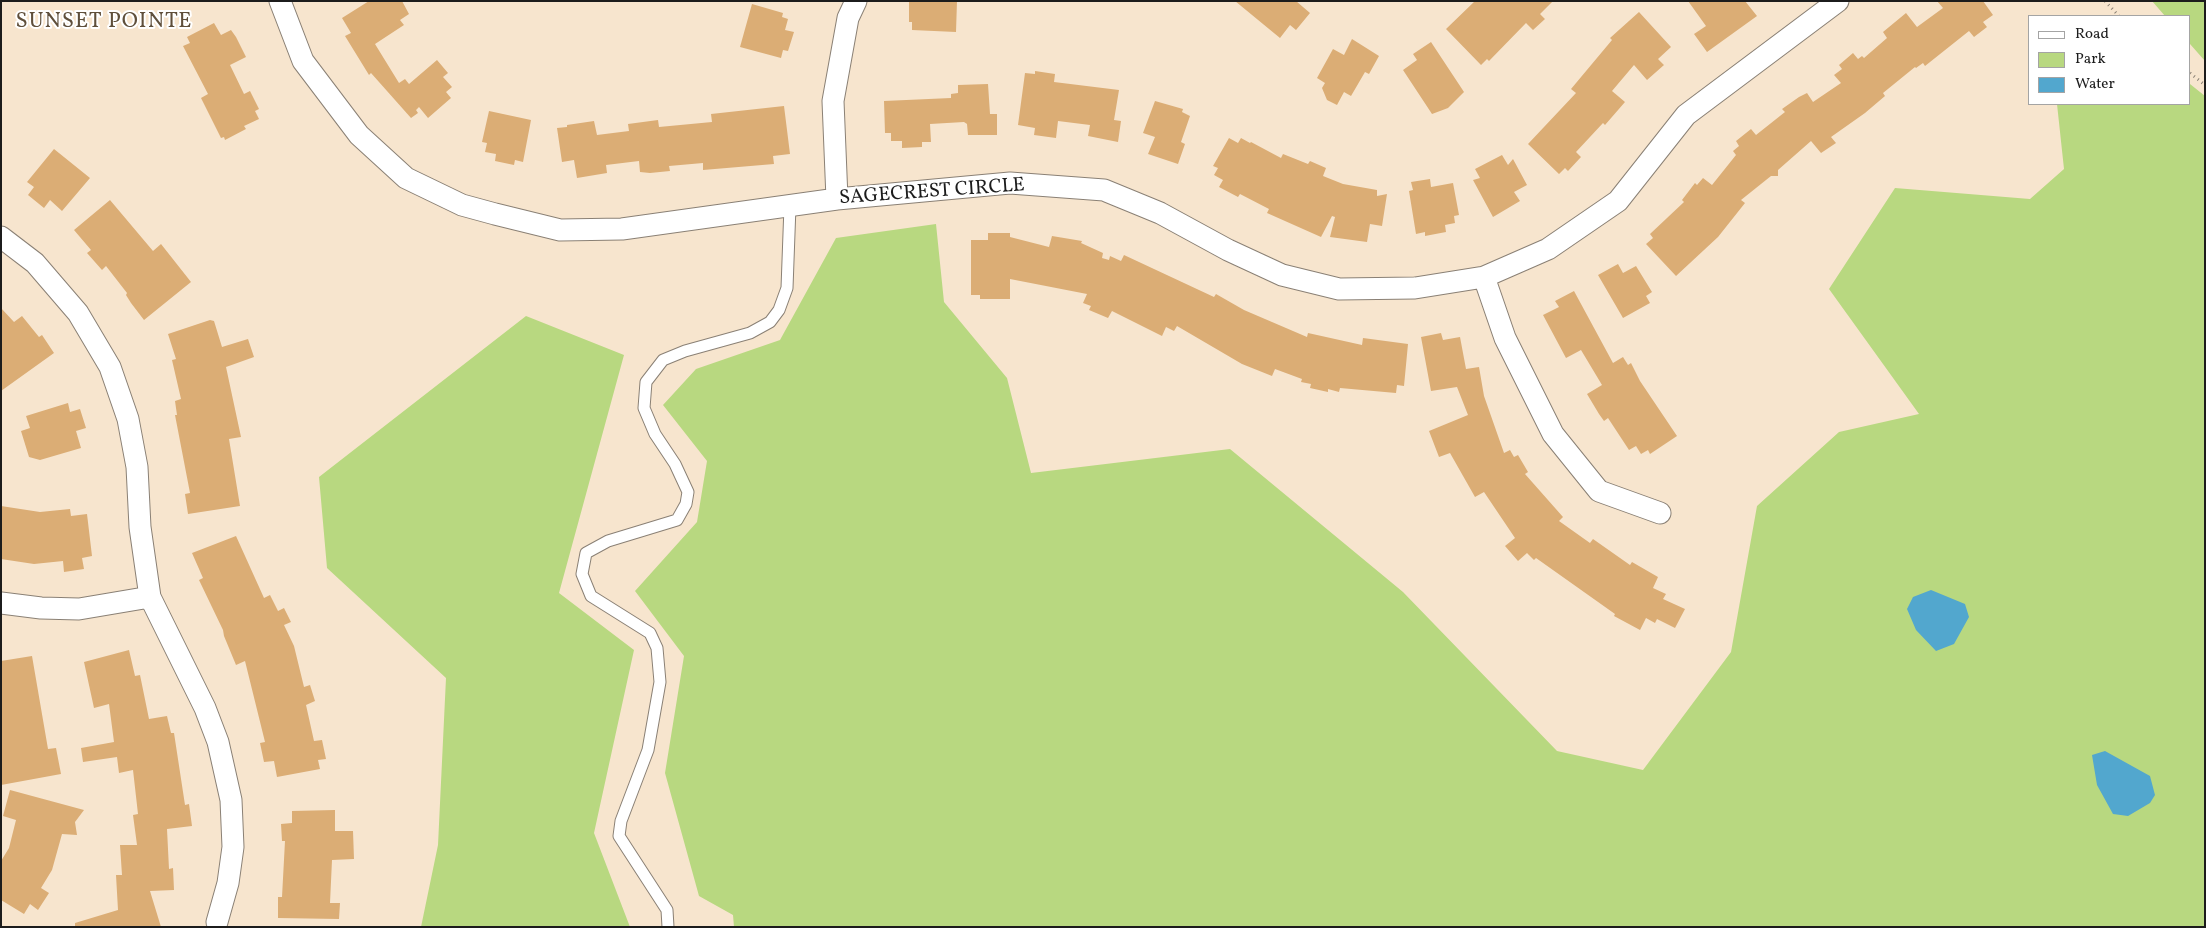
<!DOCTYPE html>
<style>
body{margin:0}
#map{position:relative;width:2206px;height:928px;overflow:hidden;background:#f7e5ce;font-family:Vollkorn,serif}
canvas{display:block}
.frame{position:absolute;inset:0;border:2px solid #1c1c1c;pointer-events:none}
.legend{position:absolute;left:2028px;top:15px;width:162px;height:90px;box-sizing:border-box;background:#fff;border:1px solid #a4a4a4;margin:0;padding:6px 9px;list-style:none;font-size:15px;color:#1c1c1c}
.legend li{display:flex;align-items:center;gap:10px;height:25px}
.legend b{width:25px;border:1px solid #a4a4a4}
</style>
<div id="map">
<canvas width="2206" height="928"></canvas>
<div class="frame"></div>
<ul class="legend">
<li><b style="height:6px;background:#fff"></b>Road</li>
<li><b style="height:14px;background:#b8d880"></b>Park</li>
<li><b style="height:14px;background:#52a7ce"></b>Water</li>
</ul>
</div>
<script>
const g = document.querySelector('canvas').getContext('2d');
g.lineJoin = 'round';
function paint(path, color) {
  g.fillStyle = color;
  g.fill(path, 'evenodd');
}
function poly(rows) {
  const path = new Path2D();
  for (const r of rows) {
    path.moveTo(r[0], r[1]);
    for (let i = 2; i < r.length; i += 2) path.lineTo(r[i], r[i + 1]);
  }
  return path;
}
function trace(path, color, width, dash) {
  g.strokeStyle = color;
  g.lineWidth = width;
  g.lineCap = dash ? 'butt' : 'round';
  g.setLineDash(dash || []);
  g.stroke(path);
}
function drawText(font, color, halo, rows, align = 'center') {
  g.font = font + ' Vollkorn,serif';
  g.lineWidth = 4;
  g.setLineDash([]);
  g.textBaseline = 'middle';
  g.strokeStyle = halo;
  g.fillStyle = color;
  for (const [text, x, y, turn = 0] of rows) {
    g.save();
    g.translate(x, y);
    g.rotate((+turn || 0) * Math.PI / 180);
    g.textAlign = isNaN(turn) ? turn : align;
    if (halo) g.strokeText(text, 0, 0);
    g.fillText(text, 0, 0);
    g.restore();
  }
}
paint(poly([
 [2152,1,2205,1,2205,61,2190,44,2190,16,2165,16],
 [2190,84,2205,96,2205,927,734,927,733,915,699,896,665,773,684,656,635,591,697,522,707,461,663,405,696,369,780,340,836,238,936,224,944,302,1007,378,1031,473,1230,449,1403,592,1557,751,1643,770,1731,652,1757,506,1839,432,1919,414,1829,289,1895,188,2030,199,2064,169,2057,104,2190,104],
 [526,316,624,355,559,593,634,650,594,833,630,927,421,927,438,845,446,678,327,568,319,477]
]), '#b8d880');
paint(poly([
 [1931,590,1965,604,1969,617,1954,644,1936,651,1916,630,1907,609,1913,597],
 [2105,751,2150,776,2155,795,2150,803,2128,816,2113,814,2097,785,2092,755]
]), '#52a7ce');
paint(poly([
 [369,1,402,1,409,14,400,20,404,25,375,44,399,83,405,79,409,84,437,60,448,73,443,77,452,87,446,92,451,98,428,118,419,107,416,110,418,113,411,118,371,73,369,75,345,36,351,33,342,18],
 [909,1,957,1,956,32,912,30,912,22,909,22],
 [1235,1,1296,1,1310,13,1296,30,1290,25,1280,38],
 [1475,1,1553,1,1540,14,1545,19,1533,30,1526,23,1489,61,1487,59,1481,65,1446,29],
 [1688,1,1745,1,1757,16,1707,52,1694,34,1706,26],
 [1937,1,1983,1,1993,15,1983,22,1987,27,1974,37,1969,31,1925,66,1923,63,1916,68,1915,67,1883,93,1885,96,1865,113,1831,137,1836,143,1821,153,1811,141,1778,170,1778,176,1771,176,1741,200,1745,203,1718,237,1676,276,1646,244,1653,238,1650,234,1684,202,1682,200,1695,183,1697,185,1703,178,1712,185,1736,155,1733,151,1739,146,1736,141,1751,129,1756,135,1785,112,1782,109,1799,97,1807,93,1813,102,1841,83,1834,75,1842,69,1839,65,1853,53,1858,59,1862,56,1864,58,1887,38,1883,32,1906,13,1917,27,1943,8],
 [752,4,783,13,782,17,788,19,785,30,794,32,788,51,783,50,781,58,740,47],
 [1639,12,1671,47,1658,59,1664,65,1647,80,1634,65,1612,91,1625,102,1605,125,1603,123,1576,152,1581,157,1568,171,1565,168,1559,174,1528,144,1576,93,1571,89,1612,40,1610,38],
 [214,23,221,35,231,30,236,37,246,57,230,65,244,94,250,91,259,109,255,111,259,119,244,126,246,129,225,140,224,137,221,138,201,98,208,94,183,46,190,43,187,37],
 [1352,39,1379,56,1369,74,1365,72,1351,96,1344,92,1337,105,1327,100,1322,88,1325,83,1317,78,1333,49,1344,55],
 [1431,42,1464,92,1448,108,1432,114,1403,70,1417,60,1413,54],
 [1035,71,1055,74,1054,82,1119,90,1114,120,1121,121,1118,142,1088,136,1090,125,1058,121,1056,138,1034,135,1035,128,1018,125,1025,73,1035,74],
 [988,84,990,114,997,114,997,135,968,135,967,124,964,122,930,124,931,142,922,142,922,147,902,148,902,141,891,141,891,133,885,133,884,101,951,98,951,94,958,93,958,85],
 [1155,101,1183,109,1182,112,1190,116,1181,142,1185,144,1178,164,1148,154,1155,137,1143,133],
 [784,106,790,154,773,156,774,164,703,170,703,163,669,166,670,171,650,173,640,172,639,161,606,165,607,173,577,178,574,160,562,162,557,128,567,127,567,125,594,121,597,135,629,131,628,124,658,120,659,127,712,122,711,114],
 [489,111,531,120,523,162,515,160,514,165,495,161,496,154,485,152,487,143,482,142],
 [1229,138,1238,143,1241,138,1250,143,1251,142,1281,158,1283,154,1308,164,1310,161,1326,168,1323,176,1343,184,1377,190,1377,196,1387,194,1382,226,1370,224,1367,242,1330,237,1335,217,1332,216,1321,237,1267,213,1269,209,1240,194,1238,197,1219,187,1223,180,1214,175,1218,168,1213,166],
 [54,149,90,178,62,211,50,200,44,208,28,195,34,187,27,182],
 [1502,155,1508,165,1513,159,1527,185,1514,192,1520,201,1493,217,1473,180,1480,178,1475,169],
 [1430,179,1431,187,1453,183,1459,215,1454,216,1455,223,1445,225,1446,232,1425,236,1425,232,1416,234,1409,191,1413,190,1411,182],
 [110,200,153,251,161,244,191,282,144,320,131,303,126,295,127,293,106,266,102,270,87,253,91,250,74,230],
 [988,233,1010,233,1010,237,1049,247,1052,236,1082,241,1081,243,1103,253,1102,258,1109,260,1110,256,1121,261,1124,255,1214,297,1216,294,1244,310,1307,337,1308,333,1362,345,1363,338,1408,344,1404,386,1397,385,1396,393,1340,388,1339,392,1328,389,1328,392,1310,388,1311,384,1301,382,1302,379,1275,369,1272,376,1242,364,1177,326,1174,331,1166,327,1162,336,1112,311,1108,318,1089,310,1091,306,1083,303,1087,294,1010,279,1010,299,980,299,980,295,971,295,971,240,988,240],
 [1618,264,1623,273,1636,266,1652,292,1646,296,1650,303,1623,318,1598,275],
 [1574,291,1613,363,1623,357,1628,365,1631,363,1640,381,1677,436,1650,454,1648,450,1641,454,1636,446,1629,450,1608,418,1604,421,1599,414,1587,394,1602,385,1581,350,1566,358,1543,315,1559,307,1555,301],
 [1,308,14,322,22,316,39,337,42,335,54,353,1,391],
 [210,320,214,321,222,347,248,339,254,357,226,367,241,437,229,439,240,506,188,514,185,494,190,493,175,415,177,415,175,401,181,399,172,360,176,359,168,334],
 [1441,333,1443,340,1460,337,1466,369,1479,367,1484,396,1504,453,1510,450,1514,457,1518,455,1528,472,1525,474,1563,517,1559,521,1590,543,1593,539,1630,565,1632,562,1658,577,1653,588,1666,594,1663,599,1685,609,1675,628,1657,619,1655,623,1646,618,1640,630,1614,616,1615,614,1536,558,1534,560,1527,553,1518,561,1505,546,1515,538,1484,492,1475,497,1450,453,1439,457,1429,431,1468,415,1457,387,1431,391,1421,337],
 [68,403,70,412,80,409,86,428,76,431,81,448,40,460,29,457,21,431,30,428,26,416],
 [1,506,40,512,70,509,71,516,87,514,92,556,82,558,84,569,64,572,63,561,34,564,1,559],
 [236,536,264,598,270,595,278,611,284,608,291,622,284,625,294,646,304,687,310,685,315,701,306,705,314,741,322,740,326,759,318,760,320,769,277,777,274,761,264,762,260,743,265,742,245,661,236,665,224,636,223,630,199,580,203,578,192,553],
 [129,650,135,676,140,675,149,719,167,716,171,733,174,733,185,805,189,804,192,826,167,829,169,869,173,868,174,890,150,891,161,927,75,927,75,923,118,910,116,875,122,875,120,845,137,845,133,815,138,814,133,770,119,773,117,757,83,762,81,748,114,742,109,704,94,708,84,662],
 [32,656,48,749,56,748,61,774,1,785,1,661],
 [10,790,84,810,75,822,77,835,62,834,52,870,41,888,49,893,38,910,30,904,24,914,1,900,1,861,9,848,16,820,3,816],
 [335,810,335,831,353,831,354,859,332,860,330,903,340,903,339,919,278,918,278,897,282,897,285,841,282,841,281,824,292,823,292,811]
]), '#dbad75');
const lane = poly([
 [668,927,667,910,619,836,621,821,648,750,660,682,657,648,650,633,591,596,582,574,586,553,608,541,677,520,686,504,688,492,675,464,655,434,644,408,646,382,663,360,685,351,750,333,770,322,779,310,787,288,790,206]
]);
const street = poly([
 [280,1,303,61,359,135,406,178,462,205,495,214,560,230,622,229,837,199,1010,183,1104,190,1160,213,1228,250,1282,275,1339,289,1415,288,1484,277,1548,249,1618,201,1686,115,1838,1],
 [837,199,833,101,848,18,856,1],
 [1,237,35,263,78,313,110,367,128,419,137,467,140,527,150,597,205,708,218,742,231,800,233,847,228,883,217,922],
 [1484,277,1505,338,1553,434,1599,491,1660,513],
 [1,603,41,608,79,609,150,597]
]);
trace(lane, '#8a8075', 13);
trace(street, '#8a8075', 23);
trace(poly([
 [2105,1,2119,16],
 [2190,73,2205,85]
]), '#8a8075', 3, [1, 4]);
trace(lane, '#fff', 11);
trace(street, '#fff', 21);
drawText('20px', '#1c1c1c', '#fff', [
 ["SAGECREST CIRCLE",932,193,-4]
]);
g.letterSpacing = '1px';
drawText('22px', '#5f4f3b', '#fff', [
 ["SUNSET POINTE",104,23]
]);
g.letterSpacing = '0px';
</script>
